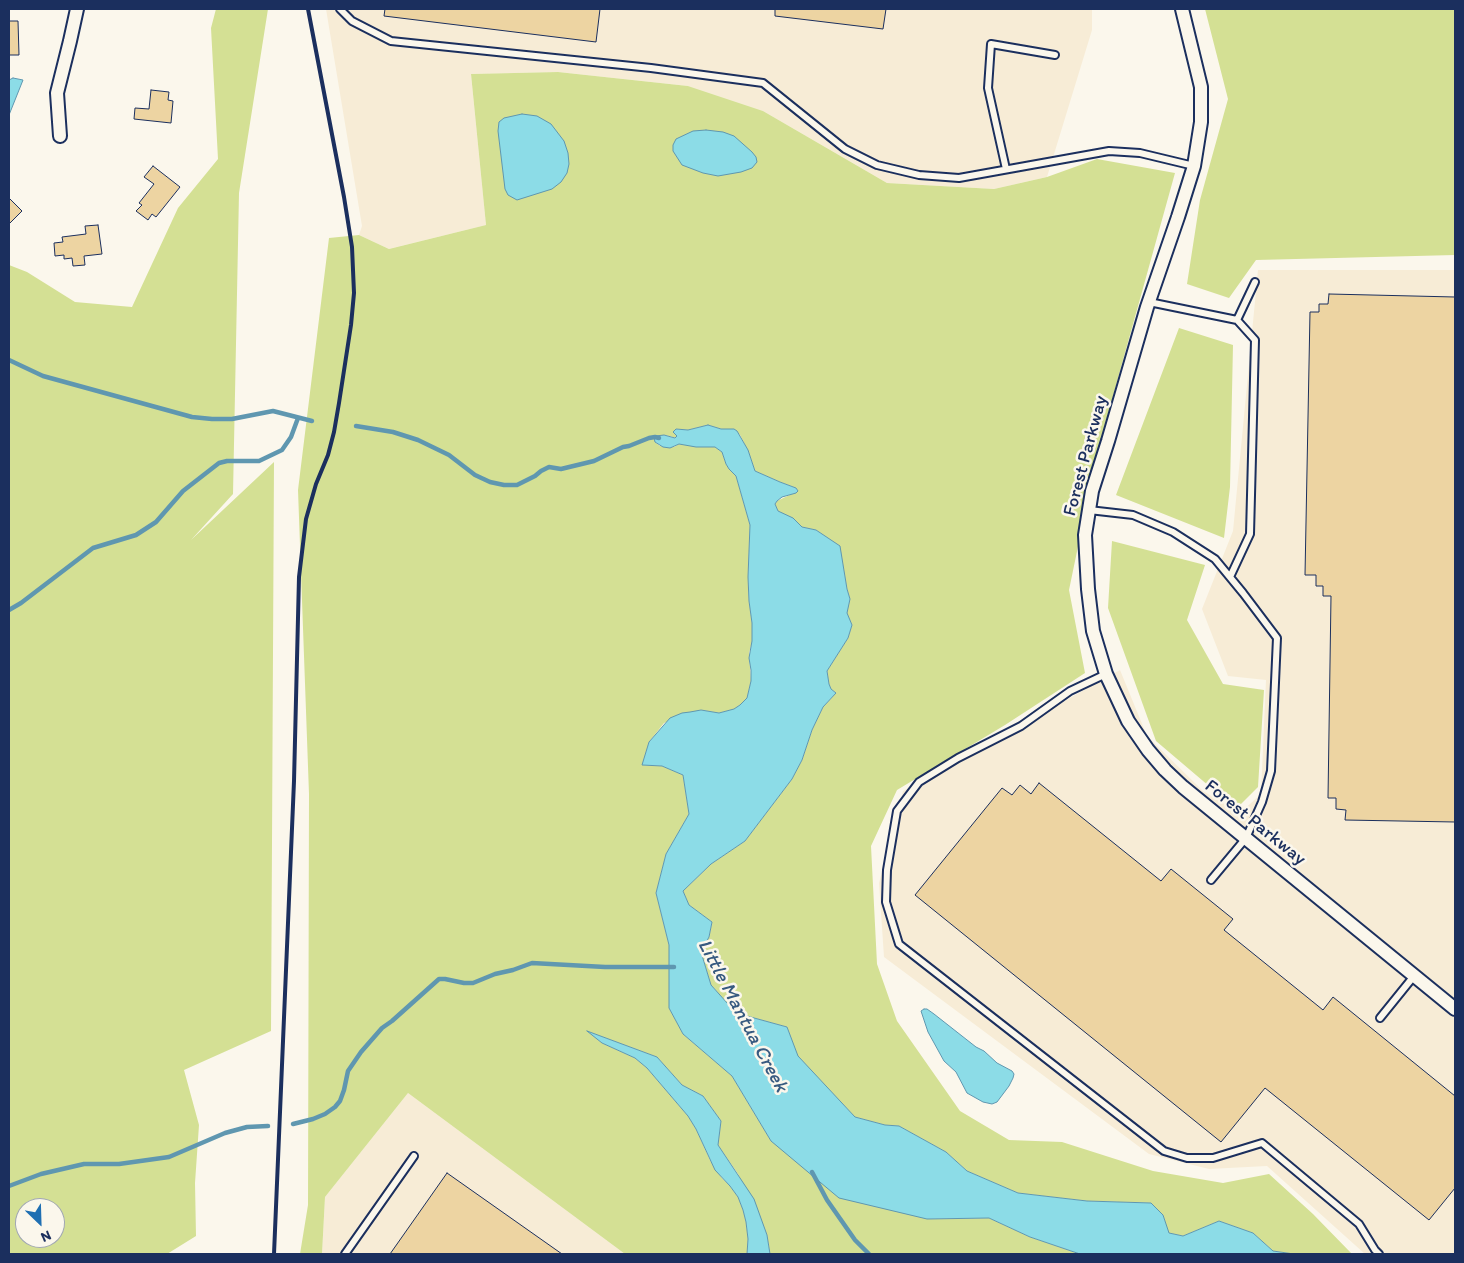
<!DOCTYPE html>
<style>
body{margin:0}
#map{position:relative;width:1464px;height:1263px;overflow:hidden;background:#fbf7ec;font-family:Itim,sans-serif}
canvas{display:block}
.frame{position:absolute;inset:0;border:10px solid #1b2f5e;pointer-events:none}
.north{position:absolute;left:15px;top:1198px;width:50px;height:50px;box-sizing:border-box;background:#fbf7ec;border:1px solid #a1a7b3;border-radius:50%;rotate:156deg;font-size:14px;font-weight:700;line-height:20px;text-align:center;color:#1b2f5e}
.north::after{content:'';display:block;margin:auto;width:18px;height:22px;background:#1f6fb2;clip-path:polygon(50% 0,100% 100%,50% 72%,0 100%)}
</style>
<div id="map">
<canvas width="1464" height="1263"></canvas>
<div class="frame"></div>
<div class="north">N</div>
</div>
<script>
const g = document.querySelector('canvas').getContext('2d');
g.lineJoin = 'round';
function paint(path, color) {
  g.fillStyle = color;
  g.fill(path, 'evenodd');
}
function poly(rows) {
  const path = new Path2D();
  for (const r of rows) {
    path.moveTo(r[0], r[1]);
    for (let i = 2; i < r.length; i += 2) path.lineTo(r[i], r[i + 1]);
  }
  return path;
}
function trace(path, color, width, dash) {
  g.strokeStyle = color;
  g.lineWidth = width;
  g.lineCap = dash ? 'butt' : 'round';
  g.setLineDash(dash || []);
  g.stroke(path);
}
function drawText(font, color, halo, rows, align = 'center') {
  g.font = font + ' Itim,sans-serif';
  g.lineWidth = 5;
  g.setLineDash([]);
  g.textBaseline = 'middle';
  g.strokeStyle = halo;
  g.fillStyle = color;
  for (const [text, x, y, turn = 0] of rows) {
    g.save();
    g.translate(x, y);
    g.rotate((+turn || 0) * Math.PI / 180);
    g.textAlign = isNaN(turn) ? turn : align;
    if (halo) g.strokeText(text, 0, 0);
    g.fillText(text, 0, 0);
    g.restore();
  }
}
paint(poly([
 [326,9,1092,9,1092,30,1047,177,994,189,887,183,763,111,688,86,558,72,471,74,486,225,389,249,359,235,362,226],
 [1258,270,1455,270,1455,1254,1365,1254,1267,1166,1209,1169,1149,1154,884,957,879,883,903,791,1120,670,1147,736,1203,791,1240,813,1261,794,1266,680,1228,676,1202,609,1233,531],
 [408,1093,625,1254,322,1254,325,1197]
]), '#f7ecd6');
paint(poly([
 [216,9,268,9,239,193,233,494,191,540,274,462,271,1031,184,1070,199,1125,195,1183,196,1236,167,1254,9,1254,9,265,27,272,75,302,132,307,178,208,218,159,211,28],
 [25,1208,55,1208,55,1238,25,1238],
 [1205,9,1455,9,1455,255,1256,260,1229,298,1187,284,1200,200,1228,99],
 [558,72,688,86,763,111,887,183,994,189,1047,177,1097,159,1175,173,1098,450,1069,590,1085,673,1005,725,897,790,871,846,877,964,897,1021,960,1111,1009,1140,1062,1142,1153,1171,1223,1183,1269,1174,1313,1214,1352,1254,1294,1254,1273,1251,1253,1233,1219,1221,1183,1236,1168,1233,1163,1215,1151,1203,1087,1201,1018,1193,967,1171,946,1152,899,1126,885,1125,855,1117,797,1056,787,1027,736,1013,711,985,701,952,709,937,712,922,689,905,683,891,711,864,745,841,792,779,802,760,812,730,823,707,836,693,831,689,829,684,827,671,848,638,852,625,846,612,850,599,847,589,839,546,816,530,802,527,778,511,775,504,777,501,798,491,796,488,780,482,755,471,748,451,740,435,734,429,721,429,708,425,688,430,676,429,673,432,676,435,677,438,664,435,655,442,660,446,674,447,679,444,715,447,722,452,726,464,729,469,736,476,750,525,748,577,749,601,752,623,752,642,749,653,751,681,747,698,740,705,735,709,719,713,701,710,664,723,649,742,643,765,662,766,683,775,689,814,666,854,656,893,669,945,669,1008,683,1034,732,1076,771,1141,927,1219,989,1218,1030,1237,1080,1254,770,1254,767,1235,738,1174,718,1145,721,1121,703,1096,682,1085,657,1057,589,1032,602,1043,635,1058,647,1068,688,1116,696,1129,710,1160,722,1178,730,1186,738,1197,743,1210,746,1222,748,1239,747,1254,625,1254,408,1093,325,1197,322,1254,300,1254,308,1205,309,794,298,490,329,238,359,235,389,249,486,225,471,74],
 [1179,328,1233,345,1230,487,1224,538,1116,495],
 [1112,541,1205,565,1187,620,1223,684,1264,690,1258,787,1236,809,1156,741,1108,608]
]), '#d4e094');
const water = poly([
 [13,78,23,80,9,115,9,80,13,78],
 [522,114,537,116,551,124,564,141,568,153,569,164,567,173,561,182,552,189,517,200,508,195,505,189,498,131,499,122,504,118,522,114],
 [706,130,723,132,734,136,752,152,756,157,757,162,752,168,741,172,718,176,703,173,682,165,673,151,673,145,676,139,693,131,706,130],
 [708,425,721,429,734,429,737,431,748,450,755,471,780,482,796,488,798,491,796,493,782,497,777,501,775,504,778,511,793,518,802,527,816,530,840,546,847,589,850,599,847,613,852,625,848,638,827,671,829,684,831,689,836,693,823,707,812,730,802,760,792,779,745,841,711,864,683,891,689,905,712,922,709,937,701,952,711,985,736,1013,787,1027,798,1056,855,1117,885,1125,899,1126,946,1152,967,1171,1018,1193,1087,1201,1151,1203,1163,1215,1169,1233,1183,1236,1219,1221,1253,1233,1273,1251,1294,1254,1080,1254,1030,1237,989,1218,927,1219,839,1198,771,1141,732,1076,683,1034,669,1008,669,945,656,893,666,854,689,814,683,775,662,766,642,765,649,742,670,718,682,713,690,712,701,710,719,713,734,709,740,705,747,698,751,681,751,670,749,658,752,641,752,623,749,601,748,577,750,525,736,476,729,469,726,464,722,452,715,447,696,447,679,444,670,448,663,447,655,442,654,438,656,436,664,435,675,438,677,436,673,432,676,429,688,430,708,425],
 [924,1009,927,1009,934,1014,976,1047,984,1051,997,1063,1012,1071,1014,1074,1013,1078,1009,1086,997,1102,992,1104,983,1102,967,1093,956,1072,944,1061,928,1032,921,1011,924,1009],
 [587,1031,657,1057,682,1085,703,1096,721,1121,718,1145,754,1199,767,1235,770,1254,747,1254,748,1239,746,1222,743,1210,738,1197,730,1186,715,1170,696,1129,688,1116,647,1068,635,1058,602,1043,587,1031]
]);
paint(water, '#8cdce7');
trace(water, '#5f97b0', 1);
trace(poly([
 [9,360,43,376,192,417,212,419,232,419,273,411,312,421],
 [356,426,393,432,418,440,449,455,475,475,490,482,504,485,517,485,535,476,541,471,549,467,561,469,594,461,623,447,629,446,649,438,655,437,659,438],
 [9,610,21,603,93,548,136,535,156,522,183,491,219,463,227,461,259,461,282,450,291,437,298,418],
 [293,1124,313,1119,325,1114,335,1107,340,1101,344,1090,348,1071,361,1052,382,1028,392,1021,439,979,445,979,464,983,473,983,495,974,513,970,532,963,605,967,674,967],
 [812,1172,827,1200,855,1240,869,1254],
 [9,1186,41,1174,84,1164,119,1164,169,1157,225,1133,247,1127,268,1126]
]), '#5f97b0', 4.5);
const building = poly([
 [385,9,600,9,596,42,384,16,385,9],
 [775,9,886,9,883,29,775,16,775,9],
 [9,21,18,21,19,55,9,55,9,21],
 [151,90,169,92,168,100,173,101,171,123,134,119,135,108,149,109,151,90],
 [153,166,180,187,156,217,152,214,148,220,136,211,142,205,139,203,154,184,144,177,153,166],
 [9,198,22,211,9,224,9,198],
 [98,225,102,254,84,256,85,265,73,266,72,258,64,259,64,255,55,256,54,243,63,242,62,237,86,234,85,226,98,225],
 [1329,294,1455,297,1455,822,1345,820,1346,810,1336,809,1336,798,1328,798,1331,596,1323,596,1323,586,1316,586,1316,575,1305,575,1310,312,1319,312,1319,304,1328,304,1329,294],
 [1039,783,1161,881,1171,869,1233,919,1224,930,1323,1010,1333,997,1455,1096,1455,1188,1429,1220,1265,1088,1221,1142,915,895,1002,788,1012,795,1020,785,1031,794,1039,783],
 [447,1173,562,1254,390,1254,447,1173]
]);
paint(building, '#edd4a2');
trace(building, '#1b2f5e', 1);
const lane = poly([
 [340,9,352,21,391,41,651,68,763,83,845,149,877,165,919,175,959,178,1109,151,1140,153,1194,166],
 [1006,169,988,88,991,44,1055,55],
 [1149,302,1237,320,1255,340,1250,534,1230,577],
 [1237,320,1255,282],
 [1089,510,1133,515,1173,532,1215,559,1243,593,1277,638,1271,771,1262,802,1246,838,1211,880],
 [1106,674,1070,691,1021,726,958,758,919,782,897,811,887,870,886,902,899,944,1164,1151,1187,1158,1213,1158,1262,1143,1359,1224,1375,1250,1379,1254],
 [1380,1018,1414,976],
 [345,1254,414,1156]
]);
const street = poly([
 [1182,9,1201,87,1201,122,1194,166,1178,217,1147,307,1108,441,1092,491,1085,535,1088,589,1093,631,1106,674,1128,721,1148,750,1165,770,1183,787,1455,1009],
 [60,136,57,93,70,41,77,9]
]);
trace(lane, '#1b2f5e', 10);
trace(street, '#1b2f5e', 16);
trace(lane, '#fbf7ec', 6);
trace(street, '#fbf7ec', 12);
trace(poly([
 [274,1254,294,781,299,577,306,519,316,484,328,455,334,432,339,403,351,325,354,293,352,247,344,197,308,9]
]), '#1b2f5e', 4);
drawText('19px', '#1b2f5e', '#fbf7ec', [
 ["Forest Parkway",1086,456,-75],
 ["Forest Parkway",1255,823,39]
]);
drawText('italic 20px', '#375a80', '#fbf7ec', [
 ["Little Mantua Creek",742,1016,62]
]);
</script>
